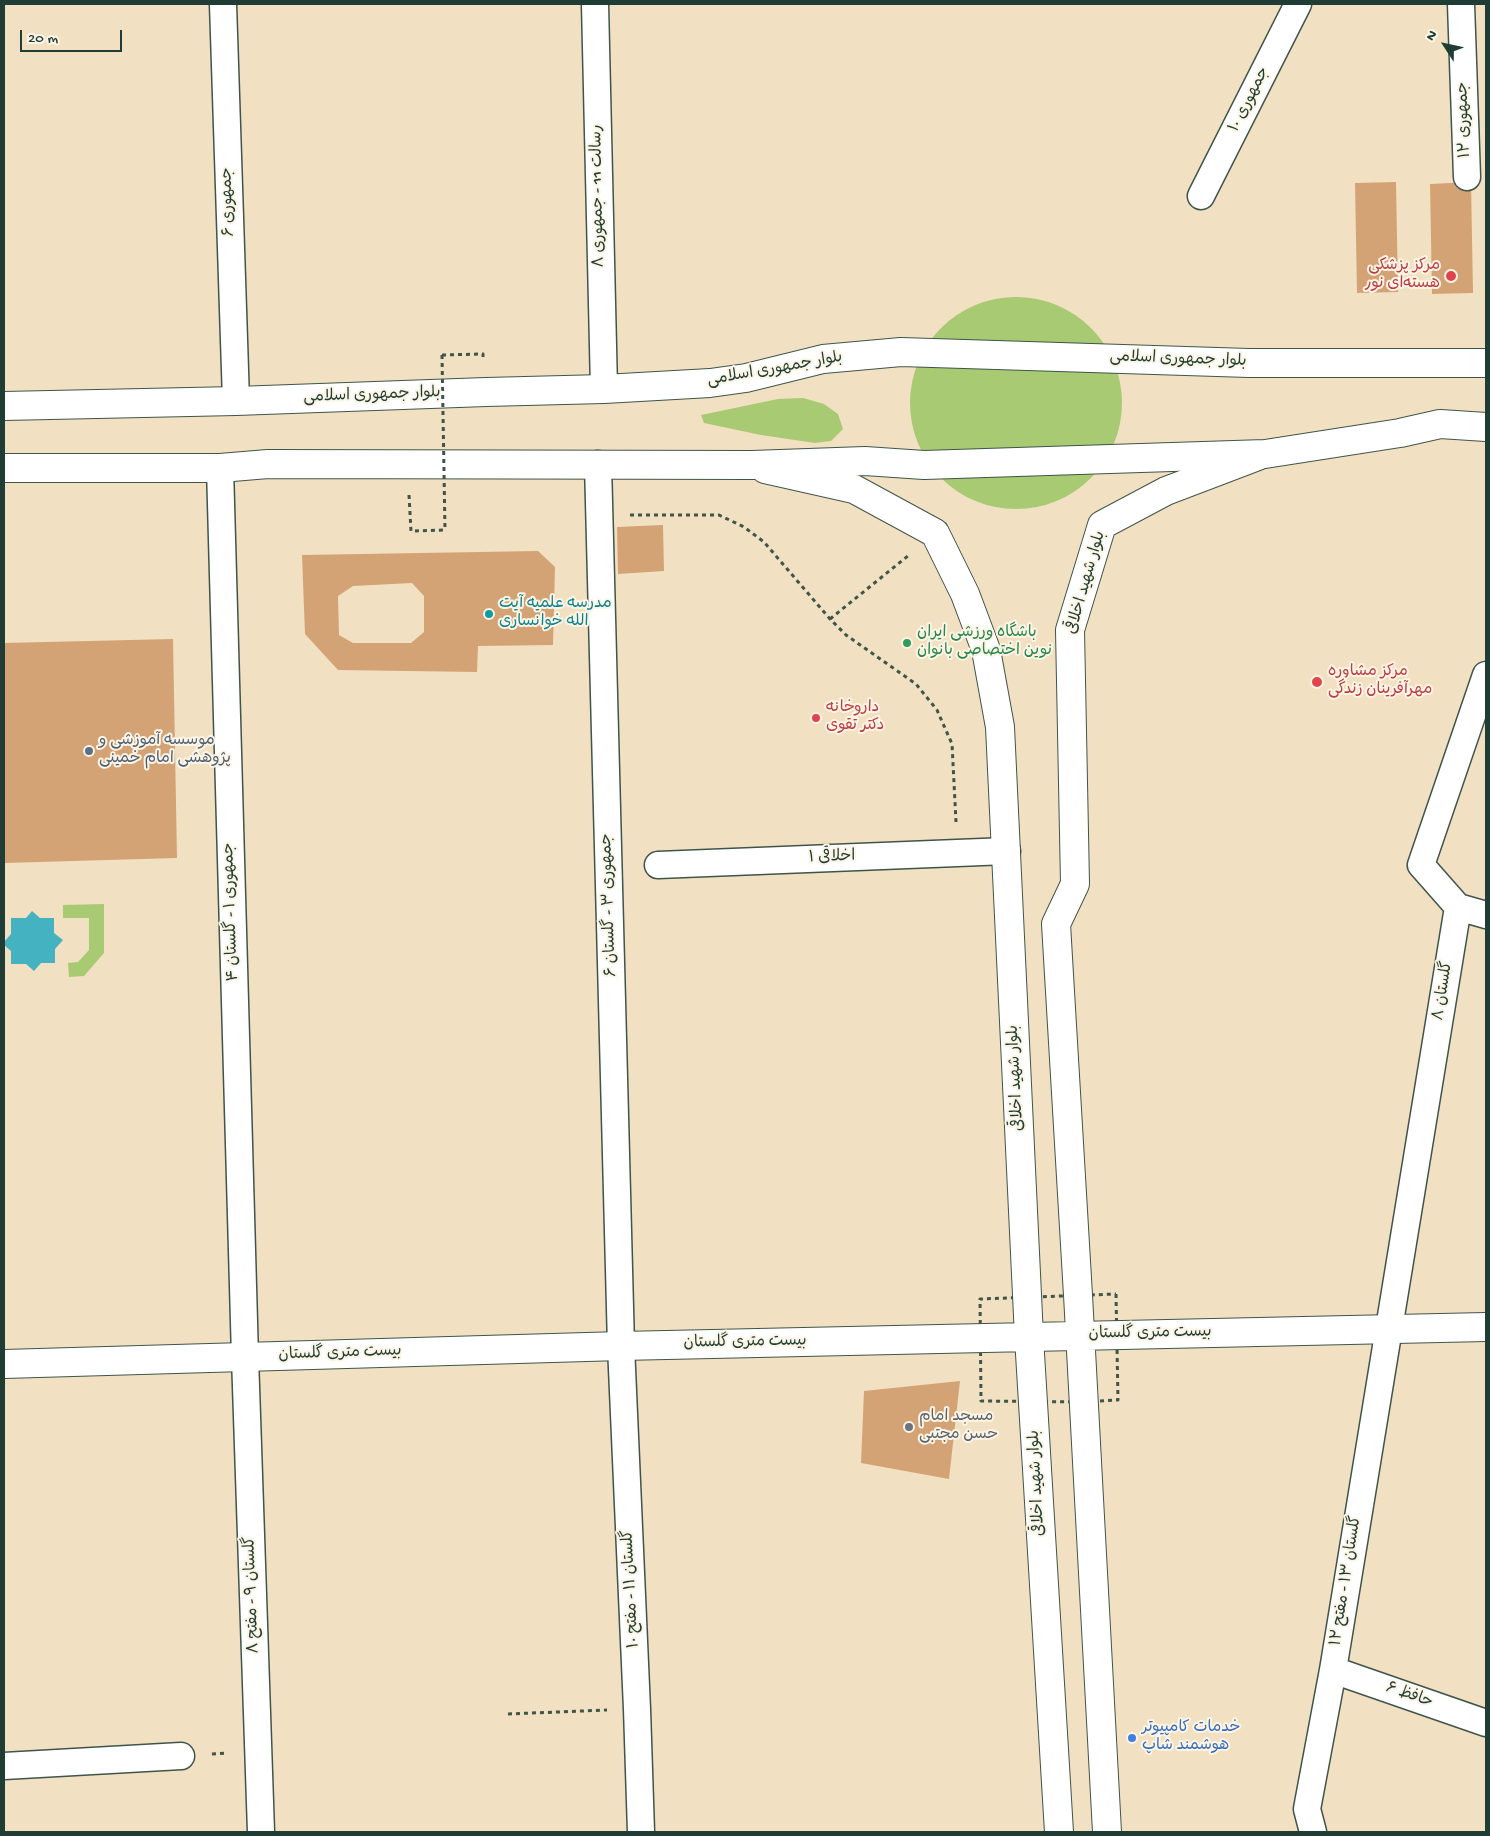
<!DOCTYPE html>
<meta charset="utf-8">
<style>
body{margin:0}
#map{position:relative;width:1490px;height:1836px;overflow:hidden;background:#f2e0c2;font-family:"Gochi Hand",sans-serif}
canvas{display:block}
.frame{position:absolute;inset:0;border:5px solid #1f3d34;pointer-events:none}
.north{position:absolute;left:1420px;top:20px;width:50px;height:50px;-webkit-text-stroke:4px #fcf5e5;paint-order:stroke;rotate:305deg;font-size:14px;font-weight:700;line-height:20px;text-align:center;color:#1f3d34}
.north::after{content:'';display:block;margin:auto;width:18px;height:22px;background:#1f3d34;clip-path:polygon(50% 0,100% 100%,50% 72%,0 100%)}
.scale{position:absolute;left:20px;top:30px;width:102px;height:22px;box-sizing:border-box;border:2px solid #1f3d34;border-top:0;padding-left:6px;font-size:15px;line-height:18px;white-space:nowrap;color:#1f3d34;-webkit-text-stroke:4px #fcf5e5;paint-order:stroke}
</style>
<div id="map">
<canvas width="1490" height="1836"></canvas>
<div class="frame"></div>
<div class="north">N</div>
<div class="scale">20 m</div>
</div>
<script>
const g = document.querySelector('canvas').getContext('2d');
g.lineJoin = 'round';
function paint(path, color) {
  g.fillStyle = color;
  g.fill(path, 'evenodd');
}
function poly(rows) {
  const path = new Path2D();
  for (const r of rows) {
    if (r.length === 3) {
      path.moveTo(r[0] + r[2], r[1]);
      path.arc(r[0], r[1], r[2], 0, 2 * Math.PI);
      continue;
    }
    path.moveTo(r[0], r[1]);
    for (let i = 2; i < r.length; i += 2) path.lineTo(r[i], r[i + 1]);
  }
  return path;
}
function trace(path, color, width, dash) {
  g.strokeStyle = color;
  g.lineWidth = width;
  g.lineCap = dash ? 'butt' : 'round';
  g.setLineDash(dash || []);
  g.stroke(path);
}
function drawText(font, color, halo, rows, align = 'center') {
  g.font = font + ' "Gochi Hand","Playpen Sans Arabic",sans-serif';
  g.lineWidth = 4;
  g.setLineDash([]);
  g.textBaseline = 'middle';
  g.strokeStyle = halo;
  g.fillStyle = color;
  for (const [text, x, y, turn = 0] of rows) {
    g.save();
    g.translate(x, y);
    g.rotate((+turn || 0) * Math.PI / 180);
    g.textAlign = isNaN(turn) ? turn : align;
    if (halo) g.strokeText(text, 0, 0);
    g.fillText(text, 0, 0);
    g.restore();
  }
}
paint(poly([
 [1016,403,106],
 [803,398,824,404,838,414,843,429,831,441,815,443,761,435,704,423,701,415,778,399],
 [104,904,104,953,84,976,69,977,68,963,78,962,89,950,89,918,63,918,63,905]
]), '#a8ca73');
paint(poly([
 [32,911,40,918,54,918,54,933,63,940,55,949,55,963,41,963,34,971,26,964,11,964,11,951,4,945,4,942,11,934,11,918,26,918]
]), '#45b2c2');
paint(poly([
 [1396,182,1398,292,1357,293,1355,183],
 [1471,182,1473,293,1432,294,1430,184],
 [663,525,664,571,618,574,617,527],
 [538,551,555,567,553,645,478,646,477,672,338,670,305,634,302,555],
 [412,583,424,596,424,632,411,643,353,643,339,635,338,596,353,586],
 [173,639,177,858,4,863,4,643],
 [960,1381,949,1479,861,1463,864,1391]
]), '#d4a375');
const street = poly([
 [223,4,236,401],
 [595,4,604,389],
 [1461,4,1467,177],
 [1201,196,1298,4],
 [598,464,621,1346,637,1709,641,1832],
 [220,468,245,1357,261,1832],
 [658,865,1007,851],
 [1458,907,1421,865,1486,675],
 [1458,907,1486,915],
 [1333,1670,1486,1723],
 [4,1766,181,1756],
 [1313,1832,1307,1809,1333,1670,1458,907]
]);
const secondary = poly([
 [765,469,854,489,935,533,965,594,986,650,1000,727,1029,1337,1059,1832],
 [4,1364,621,1346,1486,1327],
 [1107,1832,1078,1295,1056,924,1075,884,1070,630,1102,525,1166,491,1258,456]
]);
const primary = poly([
 [4,406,236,401,486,392,604,389,710,383,746,378,823,359,901,352,1249,363,1486,363],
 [4,468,220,468,268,464,752,465,865,461,924,465,1265,454,1400,433,1440,424,1486,427]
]);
trace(street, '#3f5549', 29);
trace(secondary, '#3f5549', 30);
trace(primary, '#3f5549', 30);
trace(poly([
 [442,355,483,354,483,361],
 [409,495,411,531,445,530],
 [630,515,719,515,744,527,764,542,830,619,846,635,916,684,937,710,952,744,956,822],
 [830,619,909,555],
 [1116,1294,1118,1400,1084,1402,981,1401,980,1299,1116,1294],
 [508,1714,607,1710],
 [212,1754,228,1753]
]), '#3f5549', 3, [4, 4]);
trace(street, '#fff', 26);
trace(secondary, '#fff', 28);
trace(primary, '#fff', 28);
trace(poly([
 [442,355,445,530]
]), '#3f5549', 3, [4, 4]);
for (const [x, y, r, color] of [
 [1451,276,6,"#e0444e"],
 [489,614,5,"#0f9aa8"],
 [907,643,5,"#2e9e5b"],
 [1317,682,6,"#e0444e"],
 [816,718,5,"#e0444e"],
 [89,751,5,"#5c6f8a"],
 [909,1427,5,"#6b7280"],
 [1132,1738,5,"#3f7fe0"]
]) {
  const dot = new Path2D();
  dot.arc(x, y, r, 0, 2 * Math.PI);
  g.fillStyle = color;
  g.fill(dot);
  trace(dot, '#fcf5e5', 2);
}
drawText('16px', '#1f3d34', '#fcf5e5', [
 ["جمهوری ۱۰",1250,100,-63],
 ["جمهوری ۱۲",1465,120,-92],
 ["رسالت 11 - جمهوری ۸",599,196,-91],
 ["جمهوری ۶",229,202,-92],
 ["بلوار جمهوری اسلامی",1178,360,2],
 ["بلوار جمهوری اسلامی",775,370,-10],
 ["بلوار جمهوری اسلامی",372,396,-2],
 ["بلوار شهید اخلاقی",1087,583,-74],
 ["اخلاقی ۱",832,858,-2],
 ["جمهوری ۳ - گلستان ۶",610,905,-92],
 ["جمهوری ۱ - گلستان ۴",232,912,-92],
 ["گلستان ۸",1444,991,-81],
 ["بلوار شهید اخلاقی",1017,1078,-93],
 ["بیست متری گلستان",1150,1334,-1],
 ["بیست متری گلستان",745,1343,-1],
 ["بیست متری گلستان",340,1354,-2],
 ["بلوار شهید اخلاقی",1038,1483,-93],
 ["گلستان ۱۳ - مفتح ۱۲",1347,1581,-81],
 ["گلستان ۱۱ - مفتح ۱۰",632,1589,-93],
 ["گلستان ۹ - مفتح ۸",253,1595,-92],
 ["حافظ ۶",1409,1696,19]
]);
drawText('16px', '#be3a42', '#fcf5e5', [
 ["مرکز پزشکی",1440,267,"right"],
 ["هسته‌ای نور",1440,285,"right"],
 ["مرکز مشاوره",1328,673],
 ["مهرآفرینان زندگی",1328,691],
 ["داروخانه",826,709],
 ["دکتر تقوی",826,727]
], 'left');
drawText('16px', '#0d838f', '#fcf5e5', [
 ["مدرسه علمیه آیت",499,605],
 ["الله خوانساری",499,623]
], 'left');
drawText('16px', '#27864d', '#fcf5e5', [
 ["باشگاه ورزشی ایران",917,634],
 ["نوین اختصاصی بانوان",917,652]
], 'left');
drawText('16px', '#4e5e75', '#fcf5e5', [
 ["موسسه آموزشی و",99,742],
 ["پژوهشی امام خمینی",99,760]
], 'left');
drawText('16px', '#5b616d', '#fcf5e5', [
 ["مسجد امام",919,1418],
 ["حسن مجتبی",919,1436]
], 'left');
drawText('16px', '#366cbe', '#fcf5e5', [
 ["خدمات کامپیوتر",1142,1729],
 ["هوشمند شاپ",1142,1747]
], 'left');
</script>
